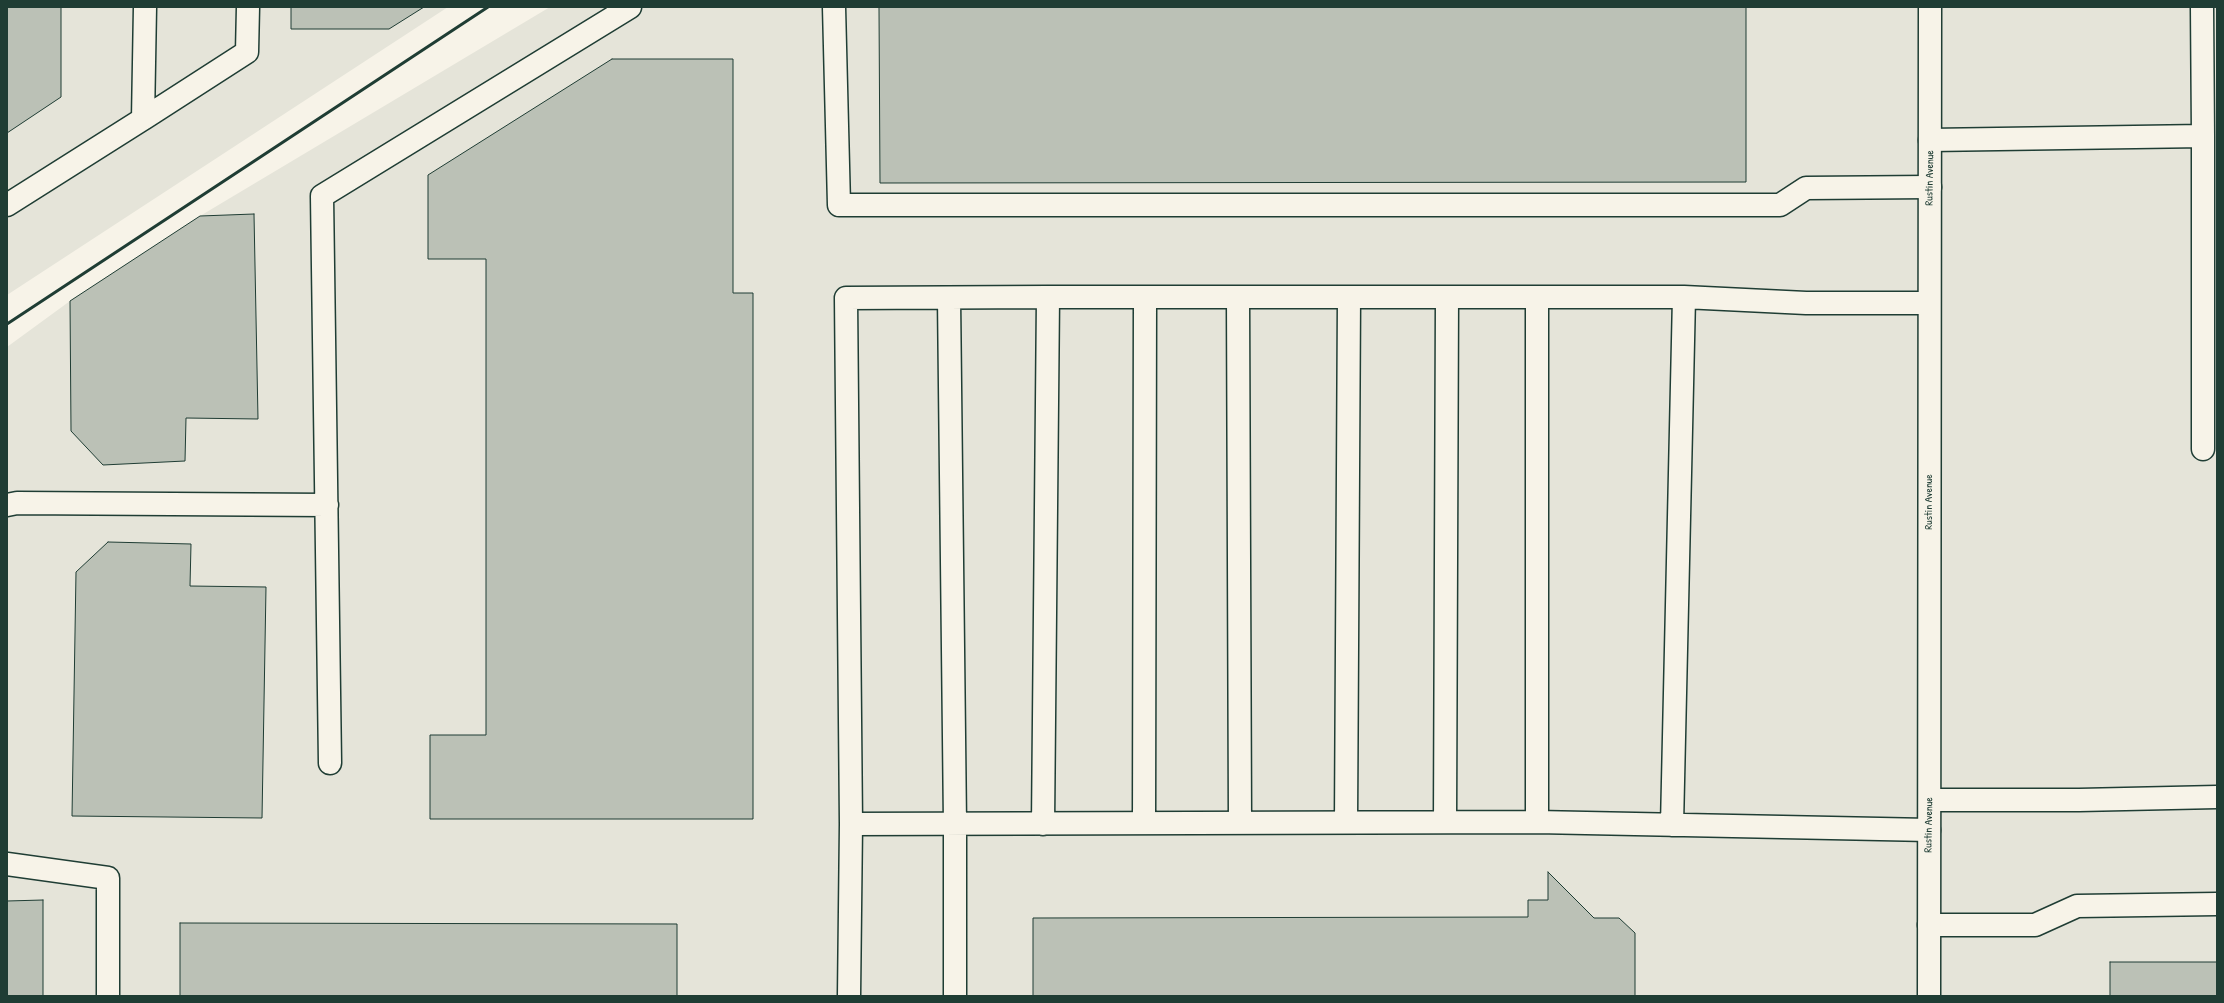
<!DOCTYPE html>
<style>
body{margin:0}
#map{position:relative;width:2224px;height:1003px;overflow:hidden;background:#f7f3e8;font-family:"Patrick Hand",sans-serif}
canvas{display:block}
.frame{position:absolute;inset:0;border:8px solid #1f3d34;pointer-events:none}
</style>
<div id="map">
<canvas width="2224" height="1003"></canvas>
<div class="frame"></div>
</div>
<script>
const g = document.querySelector('canvas').getContext('2d');
g.lineJoin = 'round';
function paint(path, color) {
  g.fillStyle = color;
  g.fill(path, 'evenodd');
}
function poly(rows) {
  const path = new Path2D();
  for (const r of rows) {
    path.moveTo(r[0], r[1]);
    for (let i = 2; i < r.length; i += 2) path.lineTo(r[i], r[i + 1]);
  }
  return path;
}
function trace(path, color, width, dash) {
  g.strokeStyle = color;
  g.lineWidth = width;
  g.lineCap = dash ? 'butt' : 'round';
  g.setLineDash(dash || []);
  g.stroke(path);
}
function drawText(font, color, halo, rows, align = 'center') {
  g.font = font + ' "Patrick Hand",sans-serif';
  g.lineWidth = 3;
  g.setLineDash([]);
  g.textBaseline = 'middle';
  g.strokeStyle = halo;
  g.fillStyle = color;
  for (const [text, x, y, turn = 0] of rows) {
    g.save();
    g.translate(x, y);
    g.rotate((+turn || 0) * Math.PI / 180);
    g.textAlign = isNaN(turn) ? turn : align;
    if (halo) g.strokeText(text, 0, 0);
    g.fillText(text, 0, 0);
    g.restore();
  }
}
paint(poly([
 [7,7,448,7,7,295],
 [550,7,2217,7,2217,996,7,996,7,347,70,301,200,216]
]), '#e5e4d9');
const building = poly([
 [7,7,61,7,61,97,7,133,7,7],
 [291,7,424,7,389,29,291,29,291,7],
 [879,7,1746,7,1746,182,880,183,879,7],
 [612,59,733,59,733,293,753,293,753,819,430,819,430,735,486,735,486,259,428,259,428,175,612,59],
 [254,214,258,419,186,418,185,461,103,465,71,431,70,301,200,216,254,214],
 [108,542,191,544,190,586,266,587,262,818,72,816,76,572,108,542],
 [1548,872,1594,918,1619,918,1635,933,1635,996,1033,996,1033,918,1528,917,1528,900,1548,900,1548,872],
 [43,900,43,996,7,996,7,901,43,900],
 [180,923,677,924,677,996,180,996,180,923],
 [2110,962,2217,962,2217,996,2110,996,2110,962]
]);
paint(building, '#bbc1b6');
trace(building, '#1f3d34', 1);
const lane = poly([
 [145,7,143,119,247,52,248,7],
 [834,7,839,205,1780,205,1806,188,1930,187],
 [1930,140,2203,136,2202,7],
 [7,205,143,119],
 [1238,297,1240,823],
 [1537,297,1537,822],
 [949,298,955,824,955,996],
 [2203,449,2203,136],
 [7,505,17,503,327,505],
 [330,763,322,196,630,7],
 [1930,800,2079,800,2217,797],
 [1346,822,1349,297],
 [1445,822,1447,297],
 [1144,823,1145,297],
 [851,824,846,298,1048,297],
 [1043,824,1048,297,1684,297,1806,303,1929,303],
 [1672,825,1684,297],
 [7,864,108,878,108,996],
 [1929,925,2035,925,2077,906,2217,904],
 [849,996,851,824,1537,822,1929,830]
]);
const street = poly([
 [1929,996,1930,7]
]);
trace(lane, '#1f3d34', 25);
trace(street, '#1f3d34', 25);
trace(lane, '#f7f3e8', 22);
trace(street, '#f7f3e8', 22);
trace(poly([
 [7,324,488,7]
]), '#1f3d34', 3);
drawText('11px', '#1f3d34', '#f7f3e8', [
 ["Rustin Avenue",1930,178,-89],
 ["Rustin Avenue",1929,502,-90],
 ["Rustin Avenue",1929,825,-89]
]);
</script>
